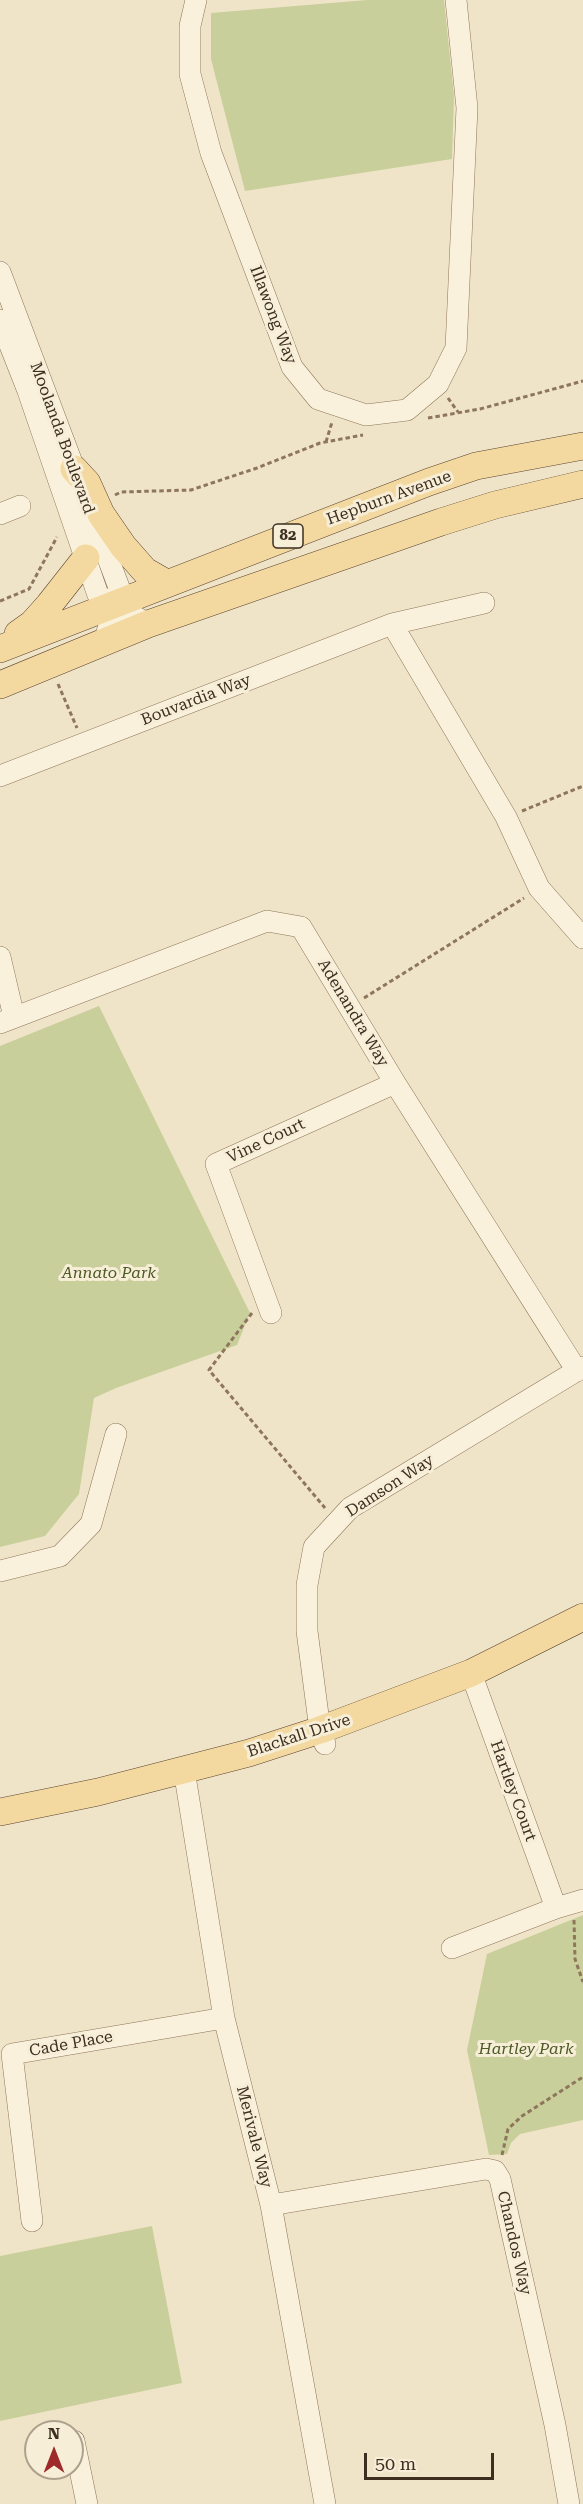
<!DOCTYPE html>
<style>
body{margin:0}
#map{position:relative;width:583px;height:2504px;overflow:hidden;background:#f0e4c8;font-family:"Roboto Serif",serif}
canvas{display:block}
.north{position:absolute;left:24px;top:2420px;width:60px;height:60px;box-sizing:border-box;background:#f7eed8;border:2px solid #ada18e;border-radius:50%;rotate:0deg;font-size:16px;font-weight:700;line-height:24px;text-align:center;color:#3d2e20}
.north::after{content:'';display:block;margin:auto;width:21px;height:27px;background:#9e2a2b;clip-path:polygon(50% 0,100% 100%,50% 72%,0 100%)}
.scale{position:absolute;left:364px;top:2453px;width:130px;height:27px;box-sizing:border-box;border:3px solid #3d2e20;border-top:0;padding-left:8px;font-size:18px;line-height:21px;white-space:nowrap;color:#3d2e20;-webkit-text-stroke:4px #f7eed8;paint-order:stroke}
</style>
<div id="map">
<canvas width="583" height="2504"></canvas>
<div class="north">N</div>
<div class="scale">50 m</div>
</div>
<script>
const g = document.querySelector('canvas').getContext('2d');
g.lineJoin = 'round';
function paint(path, color) {
  g.fillStyle = color;
  g.fill(path, 'evenodd');
}
function poly(rows) {
  const path = new Path2D();
  for (const r of rows) {
    path.moveTo(r[0], r[1]);
    for (let i = 2; i < r.length; i += 2) path.lineTo(r[i], r[i + 1]);
  }
  return path;
}
function trace(path, color, width, dash) {
  g.strokeStyle = color;
  g.lineWidth = width;
  g.lineCap = dash ? 'butt' : 'round';
  g.setLineDash(dash || []);
  g.stroke(path);
}
function drawText(font, color, halo, rows, align = 'center') {
  g.font = font + ' "Roboto Serif",serif';
  g.lineWidth = 6;
  g.setLineDash([]);
  g.textBaseline = 'middle';
  g.strokeStyle = halo;
  g.fillStyle = color;
  for (const [text, x, y, turn = 0] of rows) {
    g.save();
    g.translate(x, y);
    g.rotate((+turn || 0) * Math.PI / 180);
    g.textAlign = isNaN(turn) ? turn : align;
    if (halo) g.strokeText(text, 0, 0);
    g.fillText(text, 0, 0);
    g.restore();
  }
}
paint(poly([
 [367,0,444,0,454,96,452,159,245,191,211,59,211,13],
 [99,1006,250,1313,237,1345,116,1388,94,1398,79,1494,45,1536,0,1547,0,1046],
 [583,1915,583,2120,520,2134,511,2143,507,2154,489,2155,467,2050,487,1954],
 [152,2226,182,2383,0,2421,0,2256]
]), '#c9cf9b');
const minor = poly([
 [196,0,190,26,190,74,211,153,292,367,318,399,366,415,407,410,438,384,456,348,467,108,456,0],
 [0,272,120,590,104,642],
 [0,320,28,391,98,595,148,624],
 [0,514,20,506],
 [392,624,484,603],
 [0,776,392,624,506,817,539,888,583,938],
 [0,957,14,1017],
 [0,1023,267,921,301,927,395,1083,577,1371],
 [271,1313,216,1164,395,1083],
 [0,1571,60,1556,91,1524,116,1434],
 [471,1673,556,1908],
 [325,1744,320,1730,307,1631,307,1585,314,1547,350,1508,583,1367],
 [184,1770,224,2018,271,2205,325,2504],
 [452,1948,556,1908,583,1900],
 [271,2205,486,2169,495,2171,500,2179,555,2425,569,2504],
 [32,2221,12,2054,224,2018],
 [74,2441,87,2504]
]);
const major = poly([
 [74,469,87,483,101,514,123,546,145,571,166,583],
 [18,634,32,624,49,605,86,558],
 [0,649,429,482,476,466,583,446],
 [0,685,148,624,441,522,495,505,583,484],
 [0,1812,98,1792,249,1753,320,1730,471,1673,583,1617]
]);
trace(minor, '#8d765c', 22);
trace(major, '#5b4430', 28);
trace(poly([
 [448,398,458,412],
 [428,418,480,409,583,381],
 [326,442,332,422],
 [115,495,121,492,191,490,257,468,320,443,363,435],
 [0,601,29,589,57,537],
 [58,684,77,728],
 [522,811,583,786],
 [364,998,524,898],
 [252,1313,209,1370,325,1508],
 [574,1920,575,1959,583,1982],
 [502,2155,508,2129,522,2116,583,2077]
]), '#8d765c', 3, [4.5, 3]);
trace(minor, '#faf1dc', 21);
trace(major, '#f3d9a0', 27);
for (const [x, y, w] of [
 [288,536,30]
]) {
  const box = new Path2D();
  box.roundRect(x - w / 2, y - 12, w, 24, 4.5);
  g.fillStyle = '#f7eed8';
  g.fill(box);
  trace(box, '#3d2e20', 1.5);
}
drawText('bold 15px', '#3d2e20', null, [
 ["82",288,536]
]);
drawText('16px', '#3d2e20', '#f7eed8', [
 ["Illawong Way",273,315,69],
 ["Moolanda Boulevard",62,438,70],
 ["Hepburn Avenue",389,498,-20],
 ["Bouvardia Way",196,700,-21],
 ["Adenandra Way",353,1013,59],
 ["Vine Court",266,1141,-25],
 ["Damson Way",390,1486,-33],
 ["Blackall Drive",299,1736,-18],
 ["Hartley Court",513,1791,70],
 ["Cade Place",71,2044,-10],
 ["Merivale Way",254,2137,76],
 ["Chandos Way",514,2243,77]
]);
drawText('italic 16px', '#4d5a26', '#f7eed8', [
 ["Annato Park",109,1273],
 ["Hartley Park",526,2049]
]);
</script>
